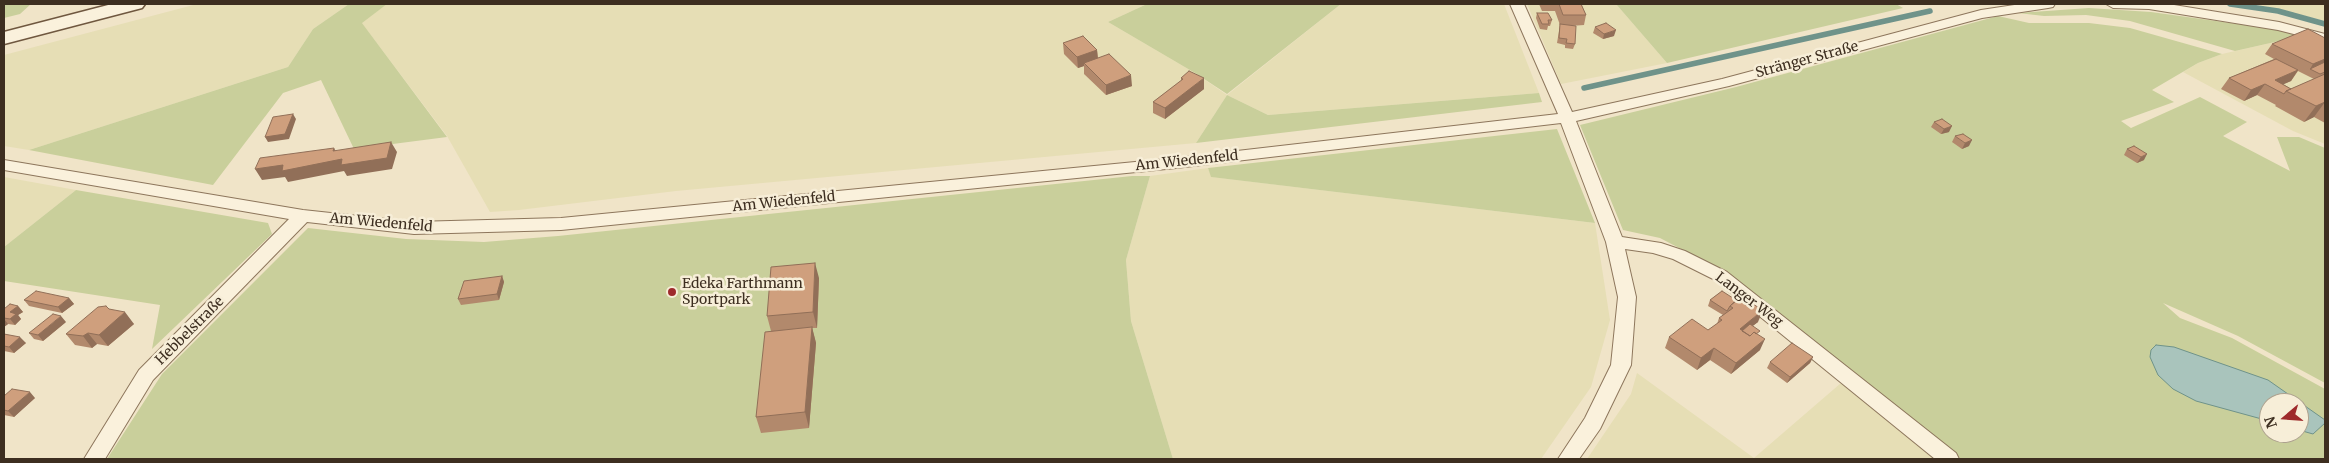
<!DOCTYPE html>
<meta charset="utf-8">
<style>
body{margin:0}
#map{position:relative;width:2329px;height:463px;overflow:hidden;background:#f0e4c8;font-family:Merriweather,serif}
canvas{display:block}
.frame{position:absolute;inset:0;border:5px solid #3d2e20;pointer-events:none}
.north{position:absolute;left:2259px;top:393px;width:50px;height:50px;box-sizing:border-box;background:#f7eed8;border:1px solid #ada18e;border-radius:50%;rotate:252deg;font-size:14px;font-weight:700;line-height:20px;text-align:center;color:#3d2e20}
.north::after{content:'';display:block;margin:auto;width:18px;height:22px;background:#9e2a2b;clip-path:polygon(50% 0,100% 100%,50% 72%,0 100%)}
</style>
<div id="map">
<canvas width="2329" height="463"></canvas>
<div class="frame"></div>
<div class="north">N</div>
</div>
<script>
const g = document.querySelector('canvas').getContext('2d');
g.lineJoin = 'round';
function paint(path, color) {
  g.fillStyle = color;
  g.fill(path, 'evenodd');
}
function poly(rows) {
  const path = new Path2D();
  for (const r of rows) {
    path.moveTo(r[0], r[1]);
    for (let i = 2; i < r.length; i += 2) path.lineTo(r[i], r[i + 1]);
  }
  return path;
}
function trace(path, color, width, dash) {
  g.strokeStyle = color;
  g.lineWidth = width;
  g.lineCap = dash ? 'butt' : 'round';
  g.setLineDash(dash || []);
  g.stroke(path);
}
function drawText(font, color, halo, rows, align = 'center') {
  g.font = font + ' Merriweather,serif';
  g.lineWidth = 5;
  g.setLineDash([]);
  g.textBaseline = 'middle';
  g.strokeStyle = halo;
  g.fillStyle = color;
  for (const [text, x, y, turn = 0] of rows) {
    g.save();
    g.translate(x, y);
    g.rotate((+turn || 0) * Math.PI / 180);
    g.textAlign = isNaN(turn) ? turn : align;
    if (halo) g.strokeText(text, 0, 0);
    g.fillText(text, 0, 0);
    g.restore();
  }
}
paint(poly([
 [197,4,349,4,313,29,288,67,29,150,4,146,4,55],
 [387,4,1147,4,1108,22,1195,73,1227,95,1341,4,1504,4,1539,93,1268,115,1227,95,1196,143,676,191,519,210,490,212,447,136,361,22],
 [1527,4,1616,4,1667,63,1561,84],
 [2251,4,2325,4,2325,21,2265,6],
 [2297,37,2325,47,2325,144,2293,131,2183,72,2198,63,2222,54],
 [1208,168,1212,177,1595,223,1610,320,1591,387,1541,459,1173,459,1131,321,1126,260,1150,176],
 [4,177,76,190,4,247],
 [1637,373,1754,458,1841,383,1934,459,1587,459,1631,394]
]), '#e6deb5');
paint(poly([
 [4,4,31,4,20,14,4,18],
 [349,4,387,4,362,23,447,137,354,149,321,80,283,93,213,185,29,150,288,67,313,29],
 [1147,4,1341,4,1227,94,1195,73,1108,22],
 [1616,4,1896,4,1903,8,1667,63],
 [2089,8,2151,12,2281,30,2325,43,2297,37,2235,51,2130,21,2086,15,2044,16,2018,13],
 [1998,16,2029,23,2089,23,2130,28,2222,54,2198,63,2152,90,2174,102,2121,121,2131,128,2200,97,2247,122,2223,136,2290,171,2277,137,2299,137,2325,148,2325,383,2238,336,2163,303,2180,318,2232,338,2325,389,2325,459,1961,459,1725,272,1660,238,1623,230,1580,125,1736,87],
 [2269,403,2299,403,2299,433,2269,433],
 [1539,93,1542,102,1196,143,1227,95,1268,115],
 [1557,129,1595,223,1211,177,1208,168],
 [1132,176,1150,176,1126,260,1131,321,1173,459,107,459,162,374,308,228,406,239,484,242,558,236],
 [76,190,268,223,272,234,152,349,160,305,4,281,4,247]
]), '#c9cf9b');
const water = poly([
 [2156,345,2174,347,2268,380,2325,420,2325,423,2313,434,2299,430,2299,403,2269,403,2269,421,2196,401,2173,389,2158,375,2150,357,2151,350,2156,345]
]);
paint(water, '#a9c4bc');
trace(water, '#6f938a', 1);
trace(poly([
 [2230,4,2278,11,2325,24],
 [1584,88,1930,11]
]), '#6f938a', 5.5);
const street = poly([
 [1510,4,1524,4,1572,112,1722,79,1981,10,2021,4,2055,4,2053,7,2048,8,1982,18,1729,86,1576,121,1622,237,1661,243,1685,251,1727,272,1956,453,1959,459,1935,459,1715,280,1673,259,1653,253,1625,249,1636,297,1631,365,1600,429,1579,459,1558,459,1585,418,1611,365,1618,297,1606,242,1561,123,1176,168,561,230,414,234,307,222,153,380,105,459,84,459,139,370,289,219,4,170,4,160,303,210,414,222,561,218,1176,158,1558,114,1510,4],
 [2106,4,2168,4,2279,22,2325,34,2325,42,2278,30,2149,9,2113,8,2106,4]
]);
const secondary = poly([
 [112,4,145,4,142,8,4,44,4,32,112,4]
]);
trace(street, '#8d765c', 2);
trace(secondary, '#6f573f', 3);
paint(street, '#faf1dc');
paint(secondary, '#faf1dc');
paint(poly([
 [1539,4,1581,4,1586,15,1584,25,1570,26,1575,44,1573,49,1565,48,1565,45,1557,43,1560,25,1555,11,1542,11],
 [1537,13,1552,20,1550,26,1548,26,1547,30,1540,29,1536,18],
 [1595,27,1614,36,1603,39,1593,33],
 [2325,38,2325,123,2314,117,2304,122,2275,106,2276,105,2257,95,2244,101,2221,89,2229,78,2274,59,2265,54,2272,44],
 [2298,71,2314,79,2291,89,2283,84,2291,81],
 [1063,43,1097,50,1098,58,1132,86,1106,95,1084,74,1084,66,1078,68,1064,54],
 [1181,78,1204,89,1165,119,1153,113,1153,102,1181,81],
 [1934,122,1949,132,1941,134,1931,127],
 [1955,136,1969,146,1962,149,1952,142],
 [2134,146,2144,160,2137,163,2124,155,2127,149],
 [502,276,504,282,499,300,461,305,458,299],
 [819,278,817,328,812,328,816,343,809,428,761,433,756,417,771,331,767,316],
 [1722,291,1758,322,1752,326,1758,335,1760,350,1731,374,1710,360,1697,370,1665,348,1669,337,1708,330,1717,324,1719,318,1723,315,1708,306,1710,300],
 [69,298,74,304,62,313,29,306,24,300],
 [18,306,23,312,18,315,21,319,15,325,8,324,4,327,4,309],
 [109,309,134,324,108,346,97,344,92,348,75,345,66,334],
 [66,322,43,341,34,339,29,333],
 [4,334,26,343,14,353,4,351],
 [1813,357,1810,363,1787,383,1767,368,1770,362],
 [4,396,35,398,14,417,4,415]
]), '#b2896c');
paint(poly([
 [1616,30,1614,36,1603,39,1604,34],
 [1097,50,1098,61,1084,63,1084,66,1078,68,1077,57],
 [2325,59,2325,66,2310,69,2313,64],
 [2298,70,2291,81,2273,89,2275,80],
 [1131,75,1132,86,1106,95,1106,85],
 [1204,78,1204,89,1165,119,1165,108],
 [2265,84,2257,95,2244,101,2251,90],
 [2325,102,2314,117,2304,122,2316,106],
 [293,114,296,119,289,139,268,142,265,137],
 [1952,126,1949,132,1941,134,1944,129],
 [1972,140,1969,146,1962,149,1965,143],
 [391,142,397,152,392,169,347,176,344,171,288,182,285,177,262,180,255,169,333,151,334,148,340,159],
 [2147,154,2144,160,2137,163,2141,157],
 [815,263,819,278,817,328,813,312],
 [502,276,504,282,499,300,497,294],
 [69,298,74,304,62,313,58,307],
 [18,306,23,312,18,315,21,319,15,325,10,319,10,312],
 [1763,310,1758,322,1740,336,1740,329],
 [125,312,134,324,108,346,99,335],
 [61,316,66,322,43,341,38,335],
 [4,319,8,324,4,327],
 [812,327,816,343,809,428,805,412],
 [88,333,97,344,92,348,83,336],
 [20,337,26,343,14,353,9,347],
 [1765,339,1760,350,1731,374,1736,363],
 [1714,348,1710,360,1697,370,1701,358],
 [1813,357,1810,363,1787,383,1790,377],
 [30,392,35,398,14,417,8,411]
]), '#916f58');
const building = poly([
 [1559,4,1581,4,1586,15,1563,15,1559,4],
 [1537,13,1548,13,1552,20,1548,20,1549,24,1542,24,1537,13],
 [1606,23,1616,30,1604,34,1595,27,1606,23],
 [1560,24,1576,26,1575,44,1566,43,1567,39,1559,38,1560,24],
 [2308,29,2325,38,2325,59,2313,64,2272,44,2308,29],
 [1083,36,1097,50,1077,57,1063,43,1083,36],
 [1109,54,1131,75,1106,85,1084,63,1109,54],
 [2276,59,2298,70,2275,80,2291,89,2286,91,2284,94,2265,84,2251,90,2229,78,2276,59],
 [2325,62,2325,72,2320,74,2310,69,2325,62],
 [1189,71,1204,78,1165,108,1153,102,1183,79,1181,78,1189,71],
 [2325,74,2325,102,2316,106,2286,91,2325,74],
 [293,114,285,134,265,137,273,117,293,114],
 [1942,119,1952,126,1944,129,1934,122,1942,119],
 [1963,134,1972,140,1965,143,1955,136,1963,134],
 [391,142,387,158,341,165,342,159,282,171,283,165,255,169,260,158,334,148,333,151,391,142],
 [2134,146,2147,154,2141,157,2127,149,2134,146],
 [815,263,813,312,767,316,771,267,815,263],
 [502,276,497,294,458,299,464,281,502,276],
 [36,291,69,298,58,307,24,300,36,291],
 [1722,291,1736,300,1730,306,1727,311,1710,300,1722,291],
 [1741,297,1763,310,1740,329,1750,336,1754,332,1765,339,1736,363,1714,348,1701,358,1669,337,1692,319,1708,330,1722,320,1719,318,1733,308,1730,306,1741,297],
 [10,304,18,306,10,312,16,314,10,319,4,318,4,309,10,304],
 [106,306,109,309,125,312,99,335,88,333,83,336,66,334,98,307,106,306],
 [53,314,61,316,38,335,29,333,53,314],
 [1750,324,1760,331,1756,334,1754,332,1750,336,1742,331,1750,324],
 [812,327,805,412,756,417,765,332,812,327],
 [4,334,20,337,9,347,4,346,4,334],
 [1792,343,1813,357,1790,377,1770,362,1792,343],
 [12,389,30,392,8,411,4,410,4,396,12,389]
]);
paint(building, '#cf9f7d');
trace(building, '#916f58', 1);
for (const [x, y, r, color] of [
 [672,292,5,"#9e2a2b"]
]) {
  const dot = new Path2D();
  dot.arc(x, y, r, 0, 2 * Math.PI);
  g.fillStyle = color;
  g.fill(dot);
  trace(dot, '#f7eed8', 2);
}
drawText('14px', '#3d2e20', '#f7eed8', [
 ["Stränger Straße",1807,60,-15],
 ["Am Wiedenfeld",1187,161,-6],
 ["Am Wiedenfeld",784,202,-6],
 ["Am Wiedenfeld",381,223,5],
 ["Langer Weg",1749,300,37],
 ["Hebbelstraße",190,331,-45]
]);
drawText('14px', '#3d2e20', '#f7eed8', [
 ["Edeka Farthmann",682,284],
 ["Sportpark",682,300]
], 'left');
</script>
